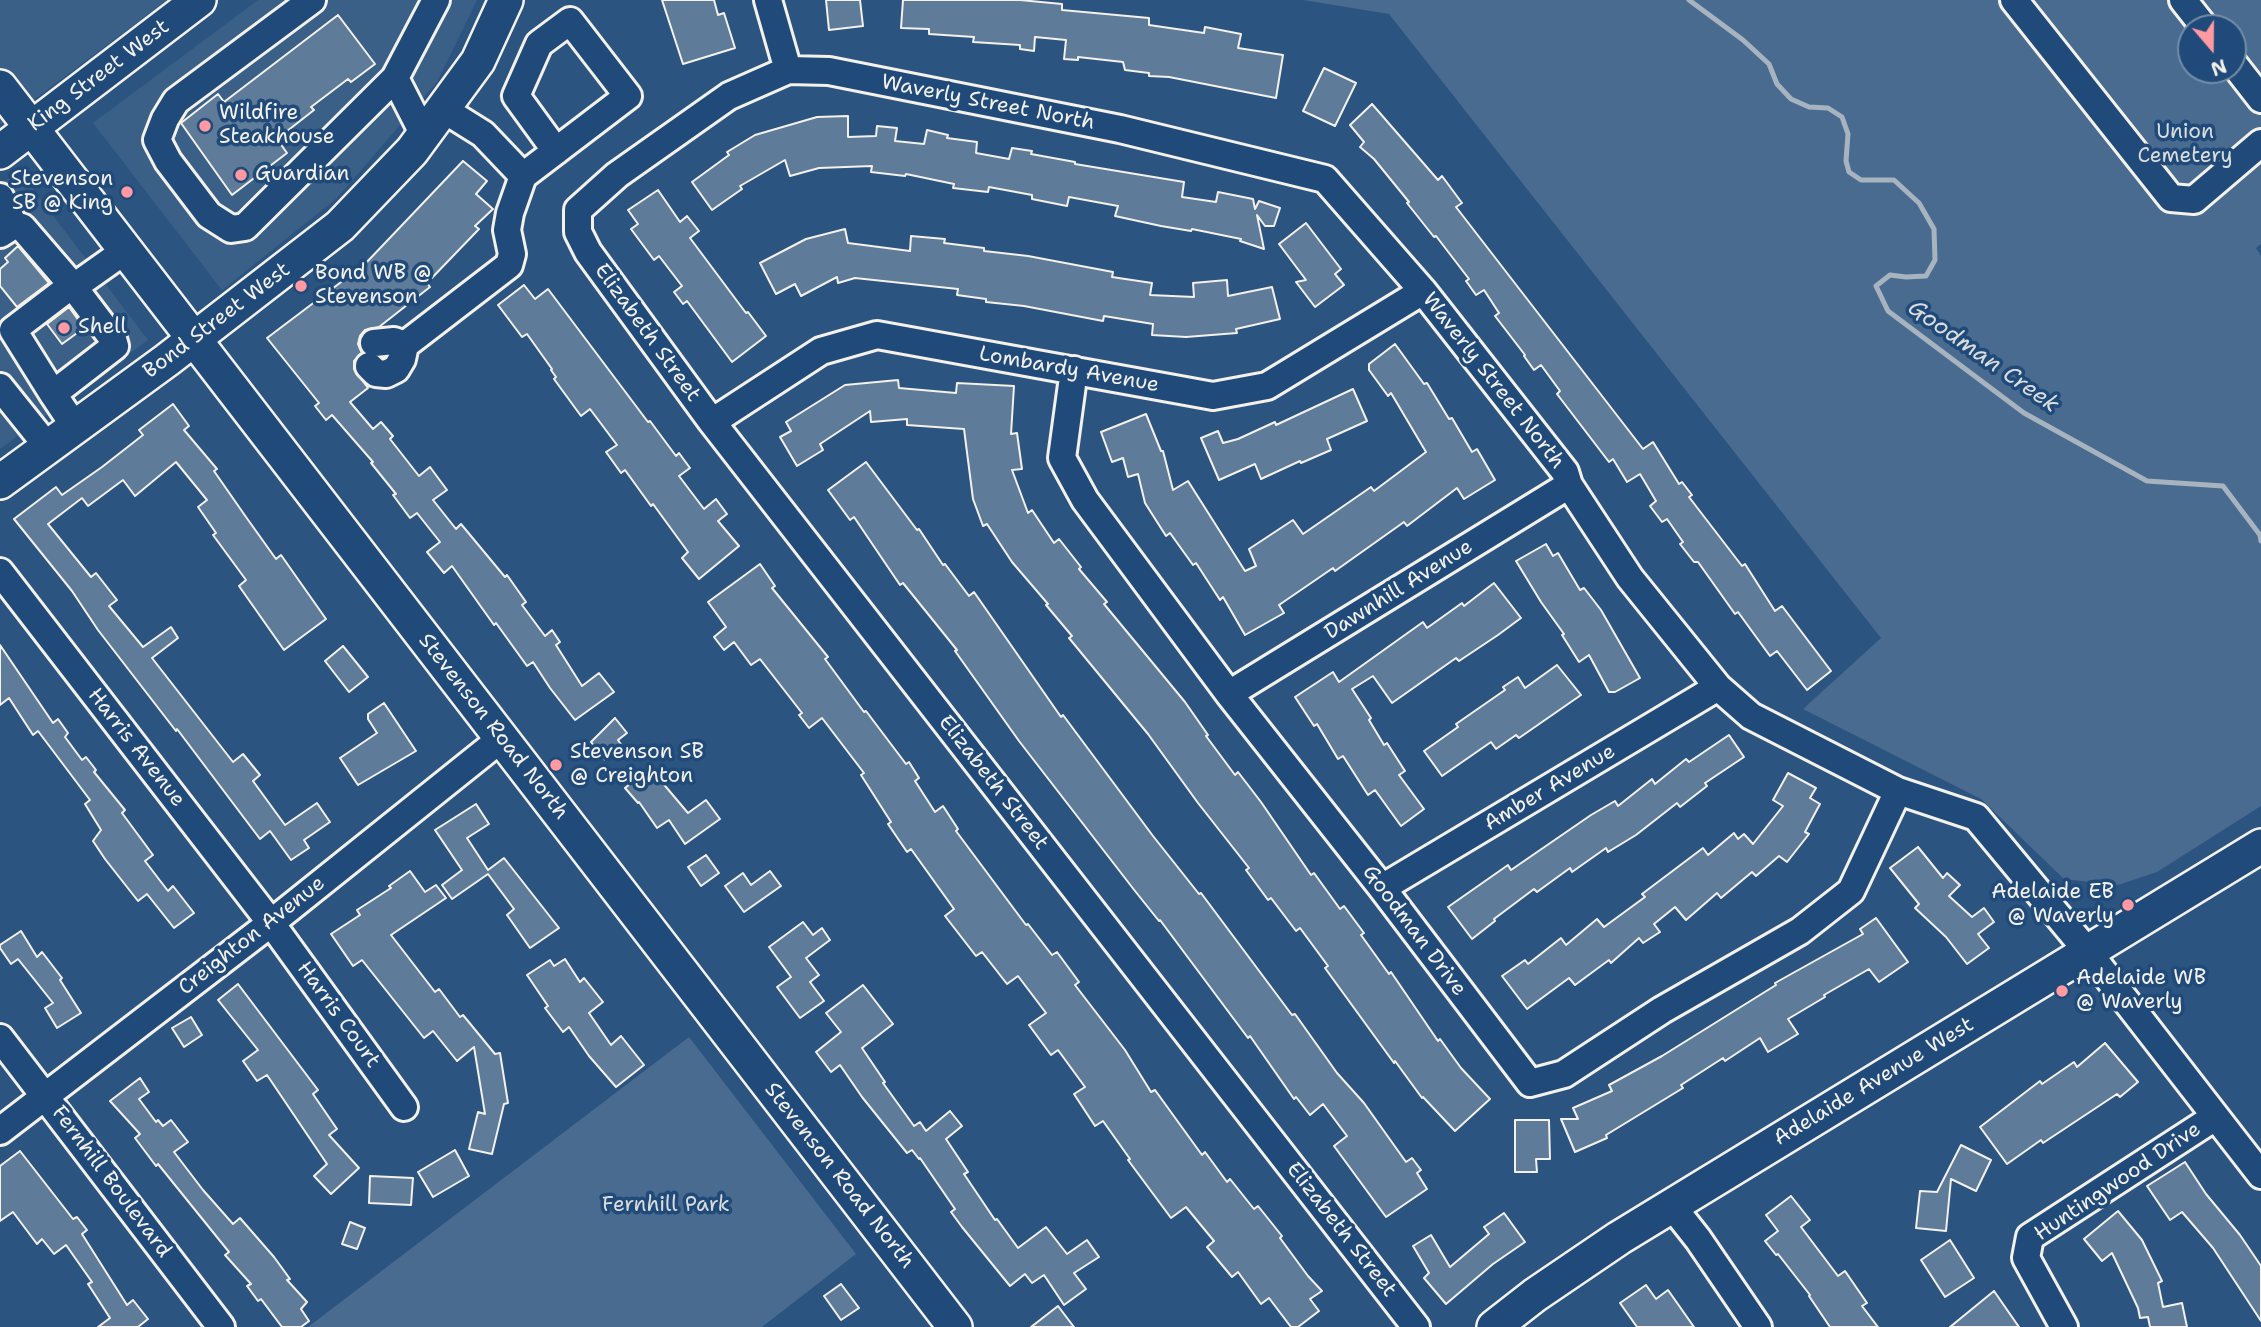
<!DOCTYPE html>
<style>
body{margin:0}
#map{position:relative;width:2261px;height:1327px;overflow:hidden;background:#2c5481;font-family:"Shantell Sans",sans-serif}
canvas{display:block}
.north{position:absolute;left:2177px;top:14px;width:70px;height:70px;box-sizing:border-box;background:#1f4a7a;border:2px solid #748da6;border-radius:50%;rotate:160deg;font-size:19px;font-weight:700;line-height:28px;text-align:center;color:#f4f1e8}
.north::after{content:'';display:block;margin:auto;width:24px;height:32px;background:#ff9aa2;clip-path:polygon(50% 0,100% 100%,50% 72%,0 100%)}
</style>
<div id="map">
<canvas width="2261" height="1327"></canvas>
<div class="north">N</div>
</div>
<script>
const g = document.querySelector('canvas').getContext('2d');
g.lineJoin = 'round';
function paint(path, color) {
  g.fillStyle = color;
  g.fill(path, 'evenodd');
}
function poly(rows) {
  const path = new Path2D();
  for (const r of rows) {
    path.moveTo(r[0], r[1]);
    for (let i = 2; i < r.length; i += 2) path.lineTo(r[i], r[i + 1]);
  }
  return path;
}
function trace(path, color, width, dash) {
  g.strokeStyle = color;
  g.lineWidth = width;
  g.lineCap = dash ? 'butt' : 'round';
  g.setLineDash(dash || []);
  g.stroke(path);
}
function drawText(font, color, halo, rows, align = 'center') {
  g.font = font + ' "Shantell Sans",sans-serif';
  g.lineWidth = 7;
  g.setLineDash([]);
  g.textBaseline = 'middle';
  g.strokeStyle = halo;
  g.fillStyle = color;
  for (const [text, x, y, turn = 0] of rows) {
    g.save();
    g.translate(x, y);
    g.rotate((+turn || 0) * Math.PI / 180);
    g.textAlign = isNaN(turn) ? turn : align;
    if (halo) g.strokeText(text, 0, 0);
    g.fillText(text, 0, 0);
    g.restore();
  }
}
paint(poly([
 [0,0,167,0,0,125],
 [258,0,477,0,437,82,337,198,222,290,93,123],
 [19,171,148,340,0,449,0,184]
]), '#3b6088');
paint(poly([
 [1303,0,2261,0,2261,244,2256,248,2261,256,2261,806,2157,872,2118,885,2064,879,1981,799,1803,709,1881,638,1389,14],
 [2191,28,2233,28,2233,70,2191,70],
 [689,1037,856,1254,762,1327,308,1327]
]), '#496b90');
trace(poly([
 [1689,0,1743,40,1769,64,1777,84,1791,99,1809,107,1828,108,1842,117,1848,134,1846,161,1849,172,1861,180,1894,180,1919,203,1934,229,1935,260,1926,276,1906,277,1890,275,1876,286,1888,311,2024,413,2147,481,2223,486,2260,535,2261,541]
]), '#a7b4c0', 5);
const building = poly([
 [662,0,714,0,718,15,724,13,735,48,683,64,662,0],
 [826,0,860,0,863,26,829,30,826,0],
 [903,0,1020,0,1062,4,1062,10,1149,18,1149,25,1204,33,1205,27,1241,34,1238,48,1283,55,1276,98,1169,77,1149,76,1149,73,1125,70,1123,62,1078,57,1078,60,1064,59,1066,40,1035,37,1034,51,1020,49,1020,45,973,42,974,37,929,34,929,29,901,28,903,0],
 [338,15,375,64,351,82,348,79,311,107,314,110,277,139,287,153,232,195,181,123,218,94,224,102,338,15],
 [1324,68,1356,83,1335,126,1303,111,1324,68],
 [1372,104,1438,180,1442,176,1462,203,1456,207,1643,449,1653,442,1679,484,1682,482,1692,495,1689,497,1742,566,1745,564,1775,611,1782,606,1831,671,1807,690,1777,651,1770,656,1738,612,1735,614,1698,562,1694,562,1680,544,1683,542,1667,519,1662,522,1650,506,1656,501,1640,474,1627,482,1613,459,1609,462,1557,394,1560,391,1541,365,1534,370,1524,356,1525,355,1495,316,1499,313,1484,290,1476,295,1466,281,1469,279,1436,236,1434,237,1407,203,1409,202,1374,159,1360,147,1364,142,1350,125,1372,104],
 [848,116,848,137,876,136,877,126,897,128,895,141,924,144,927,130,948,135,947,138,977,142,976,153,1009,159,1012,148,1032,151,1031,154,1075,162,1075,164,1184,182,1182,197,1216,202,1218,192,1253,199,1255,209,1259,201,1280,208,1274,226,1265,226,1257,215,1264,249,1240,241,1241,239,1192,229,1191,231,1161,226,1115,216,1118,206,1069,197,1067,206,1032,199,1032,195,989,187,988,192,953,188,954,184,906,174,905,176,871,172,872,166,819,168,790,176,785,160,740,186,742,189,712,210,692,182,729,155,727,152,755,135,817,117,848,116],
 [463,161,487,181,476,194,493,209,475,226,479,229,427,283,430,287,379,327,365,330,360,336,358,344,362,353,354,361,354,369,368,388,350,402,373,429,381,422,393,436,390,439,419,476,430,467,447,490,433,500,456,529,461,524,505,577,507,575,526,602,522,605,545,636,552,630,560,642,556,645,582,686,599,673,614,692,575,720,550,688,533,662,527,666,496,623,494,625,452,566,444,573,427,552,440,542,417,513,410,518,393,495,396,494,371,463,373,462,332,415,326,420,315,406,319,403,267,338,365,264,463,161],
 [658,190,680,222,687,216,699,231,690,238,746,313,748,312,766,336,732,362,687,301,683,304,674,292,682,286,659,256,654,260,631,229,638,224,628,210,658,190],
 [1306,223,1341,269,1335,274,1344,285,1315,307,1296,282,1306,280,1279,244,1306,223],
 [845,229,848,243,910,251,911,236,945,239,944,243,984,248,984,251,1028,256,1113,272,1112,277,1152,283,1150,295,1194,297,1193,283,1227,280,1228,296,1272,287,1280,319,1236,329,1237,333,1186,337,1152,335,1153,324,1104,316,1103,321,1024,306,986,302,986,299,957,295,958,289,855,278,838,283,837,277,801,296,795,284,776,294,760,263,806,239,845,229],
 [18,246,49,283,17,307,0,286,0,269,8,262,5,258,18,246],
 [524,285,535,299,548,289,648,422,650,421,676,456,679,453,690,468,679,476,704,509,716,499,727,514,718,521,739,546,699,579,682,558,688,552,653,504,651,506,625,470,621,473,606,452,617,445,590,409,581,416,554,379,556,377,551,370,552,369,527,334,522,337,498,305,524,285],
 [69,307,84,328,62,344,47,324,69,307],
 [1395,344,1424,384,1427,383,1449,419,1452,418,1472,452,1477,449,1495,480,1464,499,1457,488,1407,526,1404,522,1335,571,1333,568,1279,605,1284,613,1245,635,1223,597,1220,600,1196,563,1193,565,1170,533,1166,536,1145,503,1138,474,1128,477,1123,458,1112,462,1101,432,1146,414,1161,451,1163,451,1173,490,1188,481,1245,571,1256,566,1249,549,1293,520,1303,534,1371,487,1374,491,1426,452,1391,393,1388,396,1369,370,1369,364,1395,344],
 [898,380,899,388,956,393,957,383,1014,386,1011,434,1017,433,1022,469,1012,470,1028,513,1032,510,1054,543,1059,539,1081,567,1079,569,1107,602,1104,604,1185,702,1208,735,1206,736,1235,775,1238,772,1261,802,1311,875,1314,873,1340,909,1344,906,1364,933,1361,935,1389,974,1391,972,1438,1041,1440,1039,1461,1068,1490,1099,1455,1131,1423,1097,1422,1098,1395,1061,1394,1063,1325,968,1328,966,1300,928,1296,931,1271,898,1268,900,1246,870,1249,868,1198,803,1148,734,1069,638,1072,636,1046,605,1048,604,1012,562,987,524,983,526,973,499,964,429,907,425,907,419,871,422,870,411,820,444,823,450,797,466,780,437,791,431,786,422,845,385,898,380],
 [1353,389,1367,421,1327,439,1331,450,1301,463,1300,461,1261,479,1255,464,1219,480,1201,438,1218,431,1223,443,1238,439,1275,422,1276,425,1353,389],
 [173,404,189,426,184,430,217,469,214,471,246,517,276,559,281,555,326,619,284,650,239,586,246,580,213,535,216,533,198,507,207,500,176,462,135,496,123,480,88,506,82,498,48,524,91,577,96,573,117,600,109,606,143,647,171,627,178,638,152,658,233,762,243,754,260,775,253,781,285,825,317,803,330,822,304,840,309,848,291,860,270,831,260,839,177,729,176,731,98,630,72,591,14,519,56,487,62,495,102,467,143,435,139,430,173,404],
 [866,462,917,530,919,529,943,565,945,564,969,596,974,592,1061,717,1063,715,1153,836,1199,894,1201,893,1292,1015,1295,1014,1337,1073,1364,1103,1406,1162,1412,1158,1421,1170,1417,1173,1427,1189,1386,1217,1334,1146,1347,1136,1323,1104,1310,1115,1296,1097,1294,1099,1250,1036,1248,1038,1160,920,1159,921,1135,891,1019,741,955,651,957,650,903,583,900,585,854,517,850,520,828,490,866,462],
 [1546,544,1553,556,1558,553,1580,590,1584,588,1601,610,1640,678,1615,692,1609,692,1589,655,1579,662,1562,635,1564,634,1541,602,1516,561,1546,544],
 [760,564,775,586,772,588,828,657,825,659,864,712,866,711,906,764,909,762,919,778,915,781,935,812,943,806,958,829,956,831,1026,925,1028,924,1052,955,1057,952,1079,982,1075,985,1125,1050,1151,1092,1155,1090,1202,1155,1205,1152,1227,1182,1230,1179,1254,1209,1258,1206,1282,1236,1280,1238,1308,1276,1322,1291,1310,1299,1319,1311,1298,1327,1291,1327,1269,1298,1261,1304,1238,1272,1232,1277,1207,1247,1214,1241,1186,1207,1171,1218,1128,1160,1130,1159,1103,1121,1095,1126,1074,1094,1085,1087,1058,1050,1051,1055,1029,1025,1046,1013,1018,976,1007,984,982,952,976,956,945,916,954,909,911,849,907,852,888,824,891,822,861,775,864,773,822,718,809,728,799,715,802,713,760,659,751,665,734,642,724,650,714,637,726,627,708,602,760,564],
 [1494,583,1521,618,1498,635,1459,661,1456,658,1392,703,1373,676,1352,689,1371,718,1369,720,1384,745,1387,743,1405,771,1399,775,1424,809,1401,826,1375,790,1368,795,1343,756,1338,759,1317,724,1314,726,1295,697,1333,672,1339,682,1423,622,1427,628,1462,603,1464,606,1494,583],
 [0,645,53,723,58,719,68,733,65,737,82,760,86,757,96,770,94,772,125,810,122,813,153,855,145,861,168,891,173,886,194,913,174,928,147,894,138,901,105,859,93,841,101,830,85,804,90,800,38,731,33,735,9,698,0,705,0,645],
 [343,646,368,677,349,692,325,661,343,646],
 [1557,665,1581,695,1519,738,1516,735,1496,749,1491,742,1442,776,1424,751,1458,727,1456,724,1505,690,1503,687,1518,677,1525,688,1557,665],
 [384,703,416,751,358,785,340,758,377,733,368,719,368,714,384,703],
 [615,718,627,733,618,740,622,746,605,760,591,742,615,718],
 [1729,735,1744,757,1705,783,1707,786,1680,807,1677,803,1636,835,1608,852,1606,848,1572,872,1570,868,1537,892,1534,889,1494,919,1495,921,1472,939,1448,907,1508,865,1511,870,1591,815,1615,801,1618,806,1652,779,1655,784,1686,759,1689,762,1729,735],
 [650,768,688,813,706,800,720,819,685,844,669,820,657,828,639,802,638,803,625,788,650,768],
 [1788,773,1816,788,1810,798,1820,804,1805,832,1809,834,1787,862,1779,856,1756,876,1752,872,1721,898,1717,893,1686,920,1675,907,1654,924,1660,932,1643,943,1639,938,1611,963,1609,960,1575,985,1569,978,1527,1009,1502,976,1525,960,1528,964,1561,938,1566,945,1597,919,1604,927,1645,897,1642,894,1703,848,1708,855,1734,833,1738,839,1744,834,1753,844,1783,806,1773,800,1788,773],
 [476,804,489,824,467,838,488,870,504,858,559,928,530,948,507,915,514,909,488,874,452,899,442,885,462,870,435,830,476,804],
 [1918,847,1943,878,1947,873,1960,885,1949,896,1972,917,1984,908,1994,922,1978,934,1989,948,1967,964,1946,937,1915,908,1919,904,1890,868,1918,847],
 [706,855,719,873,701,886,688,867,706,855],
 [410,871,425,892,436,885,446,898,391,935,435,992,439,989,460,1017,463,1015,495,1054,500,1053,508,1103,504,1104,492,1154,469,1149,478,1112,485,1114,474,1047,457,1061,433,1031,424,1038,362,960,353,966,331,934,360,915,357,910,391,888,389,886,410,871],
 [770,871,781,886,744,912,725,886,743,873,751,885,770,871],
 [1876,918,1908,962,1879,982,1869,969,1824,995,1825,997,1788,1019,1798,1034,1768,1052,1760,1038,1725,1061,1723,1058,1681,1085,1683,1088,1606,1135,1607,1138,1575,1152,1561,1119,1578,1119,1573,1108,1612,1091,1609,1085,1662,1056,1776,985,1775,983,1863,934,1860,929,1876,918],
 [803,922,813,935,822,928,830,940,806,958,819,975,810,982,824,1001,800,1018,777,987,791,977,769,947,803,922],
 [21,931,37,957,42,952,62,978,60,980,81,1013,57,1028,45,1008,53,1003,18,959,11,964,0,948,0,945,21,931],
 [565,959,580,982,584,978,603,1002,589,1013,611,1045,621,1036,644,1065,616,1087,589,1056,569,1027,563,1032,545,1008,548,1006,527,975,550,960,554,966,565,959],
 [238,984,318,1090,313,1094,337,1129,329,1135,359,1168,331,1194,314,1176,327,1164,267,1075,257,1081,243,1061,258,1050,218,1000,238,984],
 [863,985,893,1024,862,1048,885,1082,883,1083,914,1126,920,1122,926,1131,950,1111,962,1126,946,1139,968,1172,964,1174,995,1220,997,1219,1018,1248,1046,1227,1067,1254,1087,1240,1099,1257,1074,1273,1086,1289,1064,1305,1044,1275,1032,1283,1025,1274,1010,1286,962,1227,951,1212,955,1209,920,1158,919,1159,912,1150,907,1153,862,1097,840,1065,831,1072,816,1052,841,1032,826,1013,863,985],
 [191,1017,202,1035,184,1047,172,1028,191,1017],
 [2105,1043,2138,1082,2120,1097,2117,1094,2043,1143,2041,1140,2007,1164,1980,1127,2040,1081,2042,1084,2074,1062,2077,1067,2105,1043],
 [140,1078,149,1092,139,1099,156,1122,158,1120,163,1126,171,1120,188,1142,174,1152,203,1190,233,1224,240,1218,274,1257,290,1279,287,1280,307,1302,301,1309,309,1321,301,1327,282,1327,261,1299,258,1301,247,1286,251,1284,225,1255,229,1252,158,1164,156,1166,135,1138,140,1134,110,1101,140,1078],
 [1515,1120,1549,1120,1550,1159,1536,1159,1537,1172,1515,1172,1515,1120],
 [1961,1145,1991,1160,1976,1191,1951,1179,1946,1231,1916,1228,1920,1191,1937,1192,1961,1145],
 [455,1150,469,1176,433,1197,418,1172,455,1150],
 [20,1151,73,1219,77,1217,87,1230,82,1234,127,1305,133,1300,148,1319,138,1327,98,1327,110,1318,88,1284,92,1282,66,1245,54,1254,42,1239,37,1244,13,1212,0,1221,0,1166,20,1151],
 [2185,1162,2206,1194,2240,1235,2261,1266,2261,1321,2213,1248,2182,1212,2170,1220,2147,1186,2185,1162],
 [370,1176,413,1178,411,1205,369,1203,370,1176],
 [1791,1196,1810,1220,1801,1227,1838,1276,1845,1271,1867,1303,1862,1306,1878,1327,1830,1327,1809,1296,1810,1295,1778,1254,1776,1255,1765,1241,1778,1231,1766,1215,1791,1196],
 [2118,1211,2142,1240,2162,1281,2158,1283,2163,1307,2182,1303,2187,1327,2150,1327,2148,1317,2140,1318,2138,1308,2112,1253,2102,1261,2084,1239,2118,1211],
 [1504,1213,1525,1242,1493,1264,1446,1304,1424,1278,1429,1273,1413,1246,1431,1235,1450,1267,1489,1234,1484,1227,1504,1213],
 [350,1222,365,1228,357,1249,342,1244,350,1222],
 [1950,1240,1974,1278,1945,1297,1921,1260,1950,1240],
 [841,1284,859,1308,841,1320,824,1296,841,1284],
 [1646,1285,1656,1299,1668,1290,1694,1327,1637,1327,1620,1303,1646,1285],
 [1994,1291,2019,1327,1950,1327,1994,1291],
 [1058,1306,1074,1327,1031,1327,1058,1306]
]);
paint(building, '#5e7b9a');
trace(building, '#f4f1e8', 2);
const minor = poly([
 [312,0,176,101,165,119,157,140,168,161,209,215,231,229,245,227,395,78,436,0],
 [768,0,788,70],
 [2014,0,2171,198,2194,200,2261,143],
 [2183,0,2205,28],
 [2233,63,2261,99],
 [395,78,424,135],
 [443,109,483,134,523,176,628,96,570,21,539,44,516,96,556,151],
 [0,197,14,225],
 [0,234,14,225,22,227,72,285,78,284,126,250],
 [374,343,394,341,405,345,509,265,512,254,507,230,510,213,523,176],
 [369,366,376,373,386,374,396,369,402,359,405,345],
 [1074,370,1062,458,1085,500,1229,694,1382,888,1530,1083,1564,1074,1662,1010,1800,931,1851,891,1898,791],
 [0,387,48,447],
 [53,394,115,346,113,339,72,285,13,330,53,394,75,427],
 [712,422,821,351,877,335,1213,396,1267,386,1423,291],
 [0,572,271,923,404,1107],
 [1229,694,1569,485],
 [1382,888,1718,687],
 [0,1038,221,1327],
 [0,1131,271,923,502,738],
 [1672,1206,1698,1239,1758,1327],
 [1416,1327,712,422,588,252,578,232,578,210,617,175,729,96,788,70,829,71,1120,129,1325,179,1423,291,1565,472,1569,485,1630,578,1718,687,1751,716,1898,791,1976,817,2088,952,2261,1175],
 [2064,1327,2026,1258,2030,1237,2215,1117]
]);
const major = poly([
 [0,87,955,1327],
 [0,152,199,0],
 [0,482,167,360,340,226,412,151,478,61,506,0],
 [1494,1327,1535,1295,1619,1238,2261,846]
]);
trace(minor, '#f4f1e8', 32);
trace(major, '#f4f1e8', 38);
trace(minor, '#1f4a7a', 26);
trace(major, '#1f4a7a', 33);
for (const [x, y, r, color] of [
 [205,126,7,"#ff9aa2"],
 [241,175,7,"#ff9aa2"],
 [127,192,7,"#ff9aa2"],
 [301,286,7,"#ff9aa2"],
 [64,328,7,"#ff9aa2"],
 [556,765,7,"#ff9aa2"],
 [2128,905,7,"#ff9aa2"],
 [2062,991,7,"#ff9aa2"]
]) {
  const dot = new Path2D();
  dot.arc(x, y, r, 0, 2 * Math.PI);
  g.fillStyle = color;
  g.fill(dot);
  trace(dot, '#1f4a7a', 2.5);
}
drawText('21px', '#f4f1e8', '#1f4a7a', [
 ["King Street West",99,76,-37],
 ["Waverly Street North",988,103,11],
 ["Bond Street West",217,321,-37],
 ["Elizabeth Street",647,333,54],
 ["Lombardy Avenue",1069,370,10],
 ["Waverly Street North",1493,381,52],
 ["Dawnhill Avenue",1399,590,-32],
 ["Stevenson Road North",493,727,52],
 ["Harris Avenue",136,748,52],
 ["Elizabeth Street",993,783,52],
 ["Amber Avenue",1550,788,-31],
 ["Goodman Drive",1414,931,53],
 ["Creighton Avenue",252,936,-38],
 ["Harris Court",338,1015,54],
 ["Adelaide Avenue West",1874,1082,-31],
 ["Stevenson Road North",839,1176,52],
 ["Fernhill Boulevard",111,1182,53],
 ["Huntingwood Drive",2118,1182,-34],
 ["Elizabeth Street",1341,1230,52]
]);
drawText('21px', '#f4f1e8', '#1f4a7a', [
 ["Wildfire",219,114],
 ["Steakhouse",219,138],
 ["Guardian",255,175],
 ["Stevenson",113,180,"right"],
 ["SB @ King",113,204,"right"],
 ["Bond WB @",315,274],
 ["Stevenson",315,298],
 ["Shell",78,328],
 ["Stevenson SB",570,753],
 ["@ Creighton",570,777],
 ["Adelaide EB",2114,893,"right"],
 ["@ Waverly",2114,917,"right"],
 ["Adelaide WB",2076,979],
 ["@ Waverly",2076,1003]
], 'left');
drawText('21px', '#dadddb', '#1f4a7a', [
 ["Union",2185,133],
 ["Cemetery",2185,157],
 ["Fernhill Park",666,1206]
]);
drawText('italic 23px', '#dadddb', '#1f4a7a', [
 ["Goodman Creek",1983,357,35]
]);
</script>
